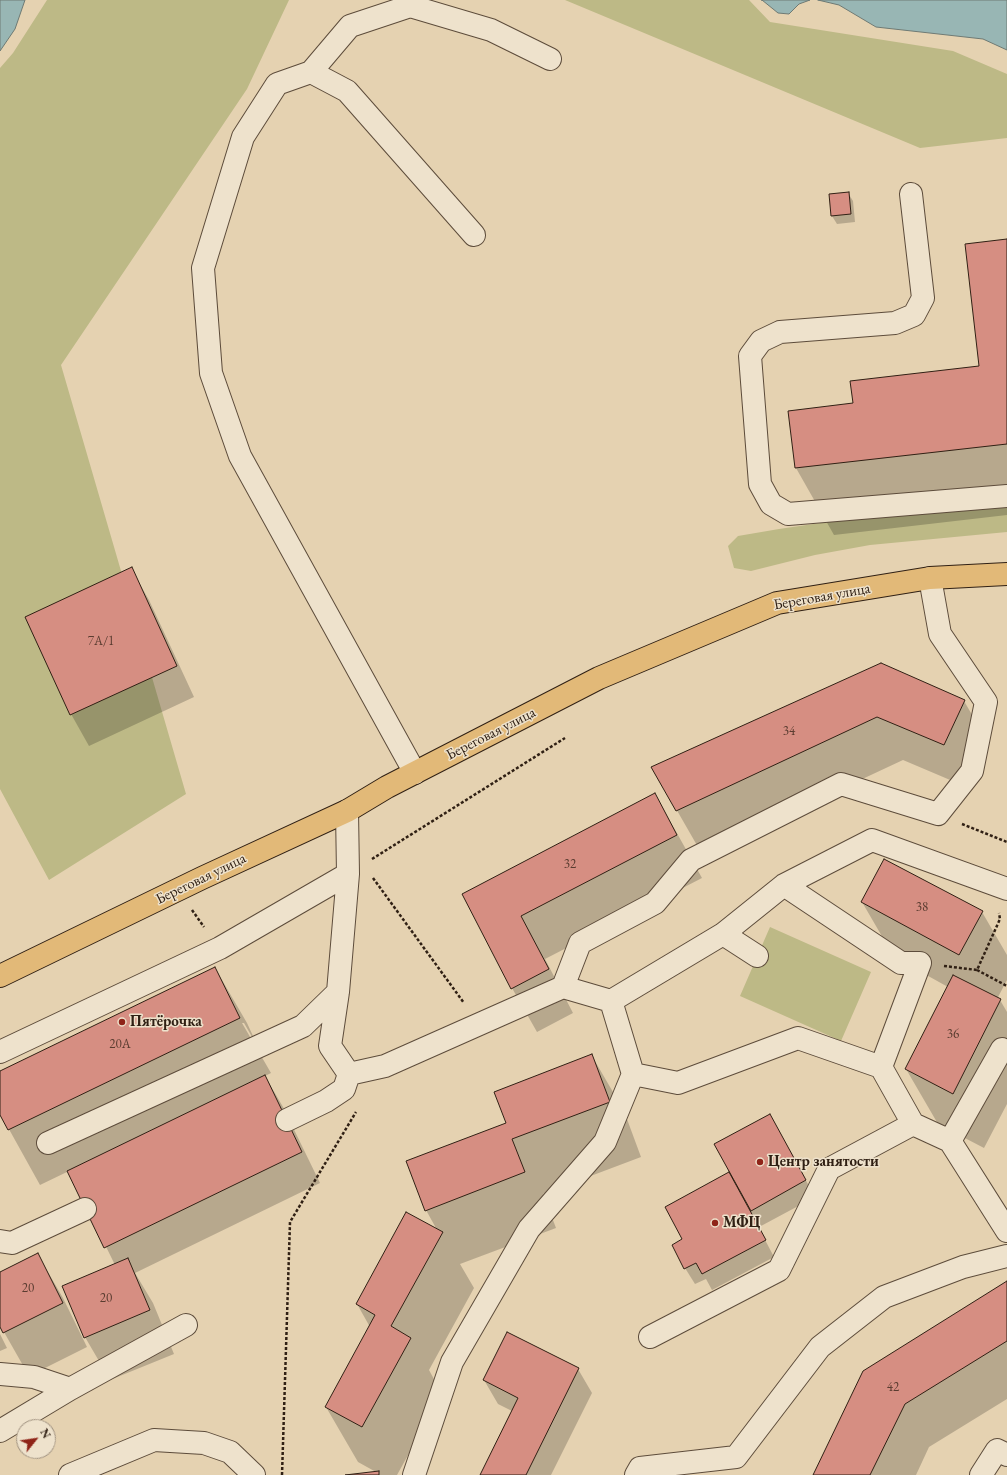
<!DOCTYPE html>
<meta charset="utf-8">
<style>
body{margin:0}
#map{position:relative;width:1007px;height:1475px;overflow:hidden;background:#e5d2b1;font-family:"EB Garamond",serif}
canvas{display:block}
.north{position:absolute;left:16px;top:1419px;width:40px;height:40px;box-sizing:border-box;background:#eee2cc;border:1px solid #a29482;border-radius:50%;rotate:60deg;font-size:11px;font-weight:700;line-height:16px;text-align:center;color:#302014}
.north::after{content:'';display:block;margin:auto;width:14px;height:18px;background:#8f2418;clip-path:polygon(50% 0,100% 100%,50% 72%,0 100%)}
</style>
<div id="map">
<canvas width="1007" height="1475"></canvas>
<div class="north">N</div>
</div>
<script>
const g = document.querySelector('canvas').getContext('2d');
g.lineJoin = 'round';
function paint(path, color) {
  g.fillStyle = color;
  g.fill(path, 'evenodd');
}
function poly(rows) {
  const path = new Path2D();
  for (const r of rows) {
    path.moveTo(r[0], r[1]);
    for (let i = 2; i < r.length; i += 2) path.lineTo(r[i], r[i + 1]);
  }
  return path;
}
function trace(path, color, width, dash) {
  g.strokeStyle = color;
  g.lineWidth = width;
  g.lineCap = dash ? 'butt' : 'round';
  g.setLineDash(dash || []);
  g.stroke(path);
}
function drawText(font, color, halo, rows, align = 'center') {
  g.font = font + ' "EB Garamond",serif';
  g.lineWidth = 3;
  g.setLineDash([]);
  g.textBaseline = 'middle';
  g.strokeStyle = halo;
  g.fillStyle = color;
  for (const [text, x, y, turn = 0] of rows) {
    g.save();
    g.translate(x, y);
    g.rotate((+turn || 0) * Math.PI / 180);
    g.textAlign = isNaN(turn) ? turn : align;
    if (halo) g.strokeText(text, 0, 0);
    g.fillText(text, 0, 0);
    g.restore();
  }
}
paint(poly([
 [47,0,289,0,247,89,61,365,186,794,49,880,0,789,0,68,13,53],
 [565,0,749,0,770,22,953,51,1007,74,1007,138,920,148],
 [1007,505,1007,532,870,545,815,555,751,571,734,568,728,546,738,536,779,529,855,518],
 [770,927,871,972,841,1041,740,996]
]), '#bdb986');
const water = poly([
 [0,0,25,0,15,29,0,51,0,0],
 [762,0,761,0,810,0,799,4,789,14,778,13,762,0],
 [818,0,1007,0,1007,50,983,39,876,27,839,5,818,0]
]);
paint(water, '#98b6b4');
trace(water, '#6e7a74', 1);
paint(poly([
 [848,193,853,201,855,222,837,224,832,216],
 [1007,240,1007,515,834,535,796,468,789,411,854,404,980,367],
 [131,569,149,600,194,697,89,746,71,714],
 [881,664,964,701,989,744,969,788,903,760,702,854,652,767],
 [655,794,702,878,545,959,573,1013,537,1032,512,988,463,894],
 [862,902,982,912,1007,955,1007,980,997,999,1000,1000,1007,1012,1007,1104,984,1148,938,1124,906,1069,948,987,894,957],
 [215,968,247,1023,259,1049,244,1023,242,1023,271,1073,265,1076,283,1107,320,1183,135,1273,153,1303,174,1354,110,1380,85,1337,115,1265,69,1171,40,1185,0,1113,0,1072],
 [592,1056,624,1111,641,1157,543,1194,556,1228,460,1264,474,1288,429,1370,442,1394,397,1475,353,1475,376,1472,358,1462,326,1407,370,1327,357,1304,437,1230,426,1210,507,1124],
 [770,1115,815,1197,761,1226,754,1217,753,1217,774,1257,712,1290,706,1279,695,1284,685,1268,684,1239,667,1207,731,1173],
 [38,1255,63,1298,87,1347,29,1376,0,1325,0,1273],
 [1007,1282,1007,1399,929,1447,916,1475,814,1475],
 [0,1334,7,1348,0,1351],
 [578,1369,592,1393,551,1475,481,1475,512,1411,498,1404,484,1380]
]), '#0003');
const building = poly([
 [849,192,851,214,831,216,829,194,849,192],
 [1007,239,1007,444,795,468,788,411,853,403,850,381,979,366,965,244,1007,239],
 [132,567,177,666,70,715,25,617,132,567],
 [881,663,965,700,944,745,877,717,676,811,651,767,881,663],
 [655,793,677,835,521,916,549,969,511,989,462,894,655,793],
 [884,859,983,911,959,955,861,902,884,859],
 [215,967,240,1018,8,1130,0,1115,0,1071,215,967],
 [953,975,1001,999,953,1094,905,1069,953,975],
 [592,1054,610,1102,512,1139,525,1172,425,1211,406,1161,506,1123,494,1092,592,1054],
 [265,1075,302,1152,104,1248,67,1171,265,1075],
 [770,1114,806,1180,751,1211,714,1144,770,1114],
 [729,1172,766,1240,702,1274,696,1263,684,1269,672,1245,682,1239,665,1207,729,1172],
 [406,1212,443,1232,391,1326,411,1338,362,1427,325,1407,375,1315,356,1304,406,1212],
 [38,1253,63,1303,3,1333,0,1327,0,1272,38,1253],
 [128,1258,150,1310,84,1338,62,1286,128,1258],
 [1007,1281,1007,1341,905,1404,870,1475,813,1475,863,1371,1007,1281],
 [507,1332,579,1368,526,1475,480,1475,518,1398,483,1380,507,1332],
 [379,1471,379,1475,345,1475,379,1471]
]);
paint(building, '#d68e82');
trace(building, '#302014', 1);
const minor = poly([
 [311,72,350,26,410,6,491,30,550,59],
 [911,194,923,298,914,315,895,323,780,332,761,341,750,356,760,484,771,504,788,514,1007,496],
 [415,773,240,456,211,373,203,268,243,137,277,84,311,72,347,91,474,235],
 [347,811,348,874,338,992,330,1046,349,1074],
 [784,885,901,963,920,963,881,1067],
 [723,934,757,956],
 [563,987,580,943,655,903,691,860,841,784,938,814,972,771,986,702,940,634,930,578],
 [611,1001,633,1074,678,1083,798,1038,881,1067,913,1124,950,1141,1007,1231],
 [0,1052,220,948,348,874],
 [349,1074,385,1066,563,987,611,1001,723,934,784,885,872,840,1007,889],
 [287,1120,326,1101,344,1089,349,1074],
 [950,1141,1002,1049],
 [48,1143,303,1026,338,992],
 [0,1241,12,1243,85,1209],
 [650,1337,779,1270,829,1169,913,1124],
 [0,1374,34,1377,70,1389,186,1325],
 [0,1431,70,1389],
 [70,1475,154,1440,204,1443,230,1452,254,1475],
 [414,1475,452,1362,529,1229,605,1142,633,1074],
 [636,1475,640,1468,736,1457,820,1347,884,1297,963,1267,1007,1256],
 [981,1475,997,1450,1007,1455]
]);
const major = poly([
 [0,976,202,878,347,811,387,787,599,678,777,603,930,578,1007,574]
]);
trace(minor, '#5d4c3b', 24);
trace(major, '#302014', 24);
trace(poly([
 [962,824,1007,842],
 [372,859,565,738],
 [373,878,464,1003],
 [192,910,204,927],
 [944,966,977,970,1000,919,999,913],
 [977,970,1007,986],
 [282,1475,290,1222,356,1112]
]), '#302014', 2.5, [3, 2]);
trace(minor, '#eee2cc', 22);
trace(major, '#e2b978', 22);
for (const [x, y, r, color] of [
 [122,1022,4,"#8f2418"],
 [760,1162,4,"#8f2418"],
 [715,1223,4,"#8f2418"]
]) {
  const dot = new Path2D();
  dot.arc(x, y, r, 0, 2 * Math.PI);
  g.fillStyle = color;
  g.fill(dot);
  trace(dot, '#eee2cc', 1.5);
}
drawText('13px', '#5a3c30', null, [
 ["7А/1",101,641],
 ["34",789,731],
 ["32",570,864],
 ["38",922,907],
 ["36",953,1034],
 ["20А",120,1044],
 ["20",28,1288],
 ["20",106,1298],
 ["42",893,1387]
]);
drawText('15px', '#302014', '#eee2cc', [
 ["Береговая улица",822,597,-10],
 ["Береговая улица",491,734,-27],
 ["Береговая улица",201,879,-26]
]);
drawText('bold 15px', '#302014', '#eee2cc', [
 ["Пятёрочка",130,1022],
 ["Центр занятости",768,1162],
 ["МФЦ",723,1223]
], 'left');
</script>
